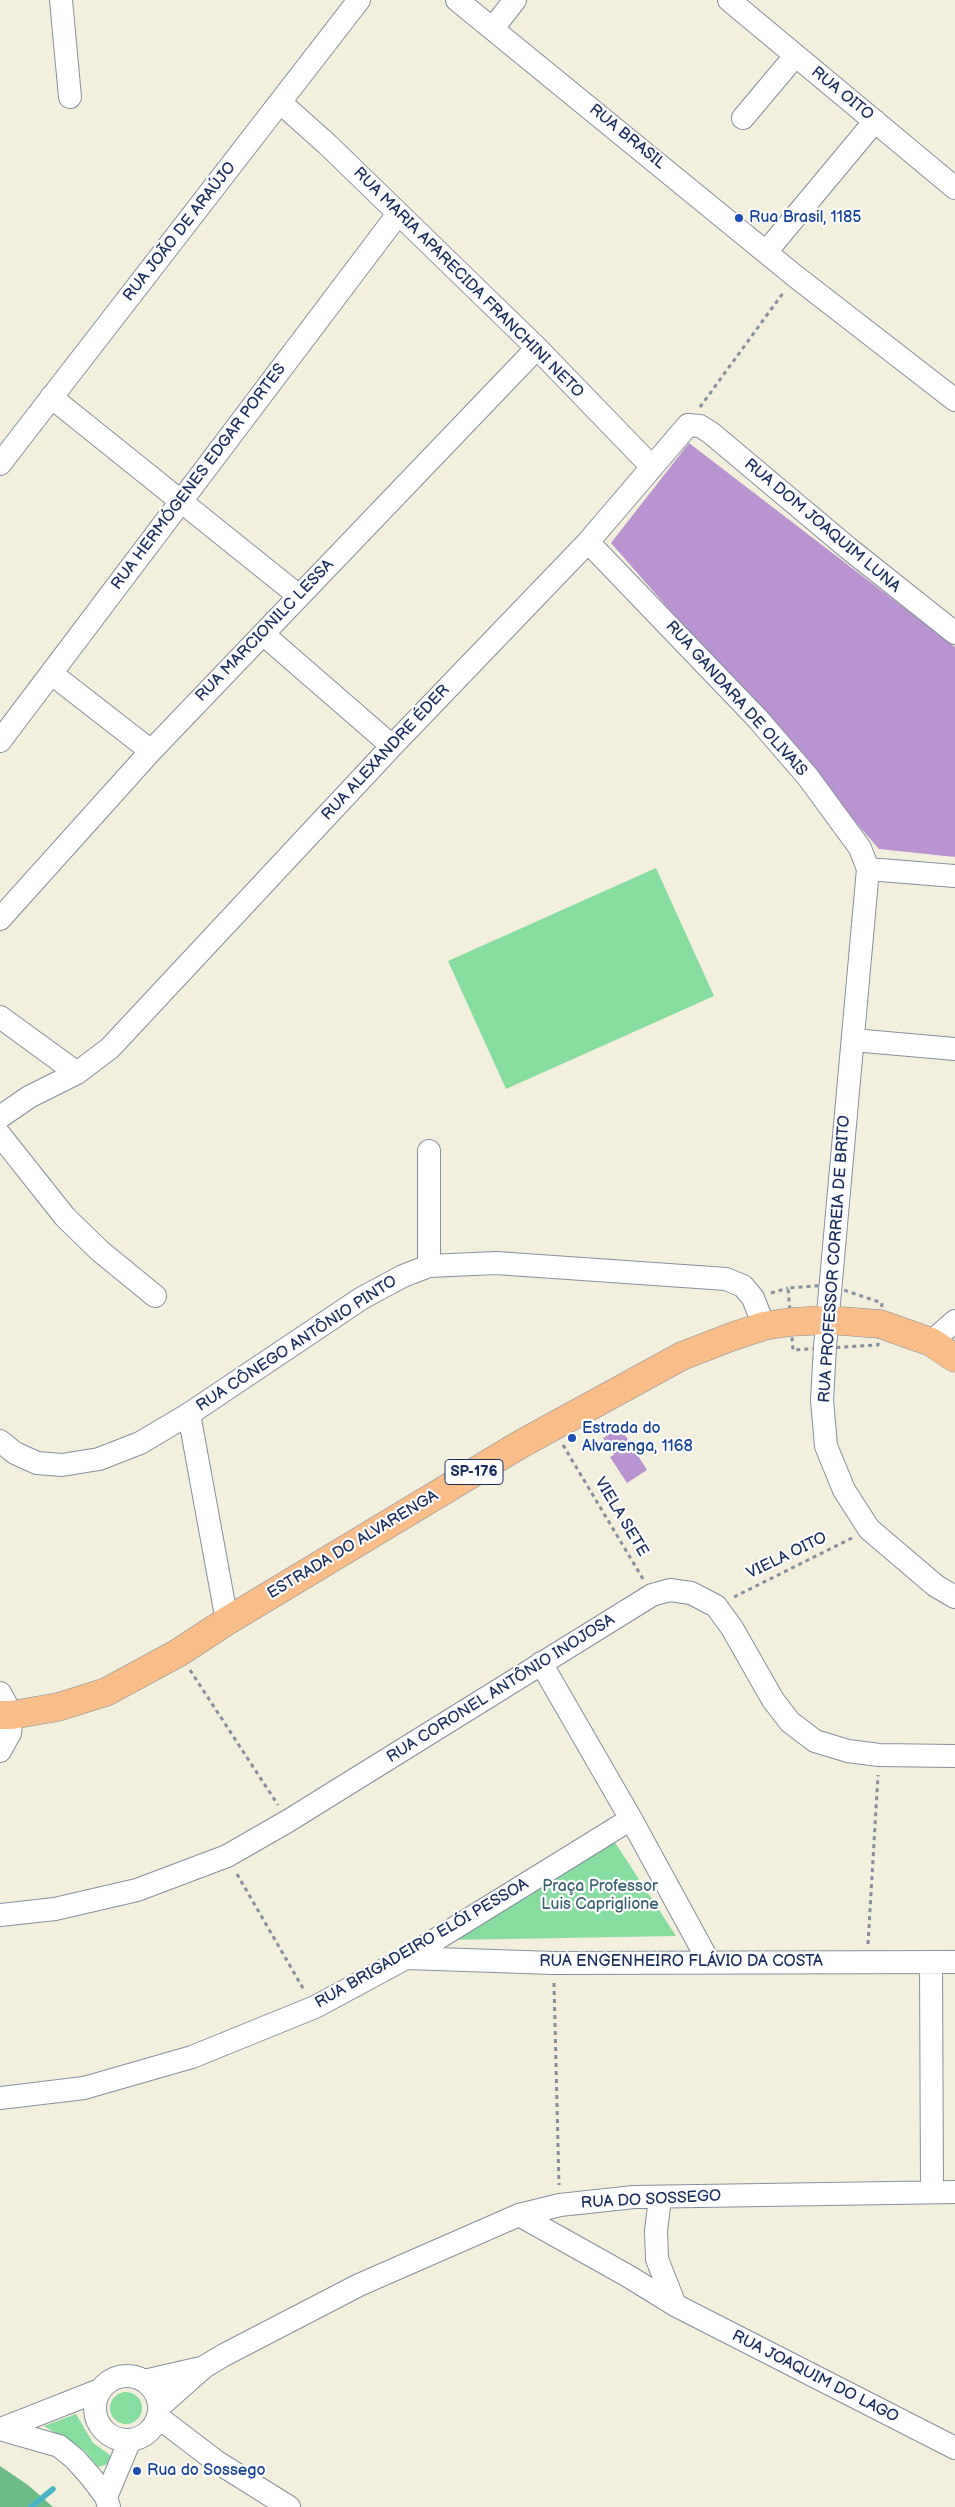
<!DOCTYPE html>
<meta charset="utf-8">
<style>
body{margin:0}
canvas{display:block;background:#f2efdc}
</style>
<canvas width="955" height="2507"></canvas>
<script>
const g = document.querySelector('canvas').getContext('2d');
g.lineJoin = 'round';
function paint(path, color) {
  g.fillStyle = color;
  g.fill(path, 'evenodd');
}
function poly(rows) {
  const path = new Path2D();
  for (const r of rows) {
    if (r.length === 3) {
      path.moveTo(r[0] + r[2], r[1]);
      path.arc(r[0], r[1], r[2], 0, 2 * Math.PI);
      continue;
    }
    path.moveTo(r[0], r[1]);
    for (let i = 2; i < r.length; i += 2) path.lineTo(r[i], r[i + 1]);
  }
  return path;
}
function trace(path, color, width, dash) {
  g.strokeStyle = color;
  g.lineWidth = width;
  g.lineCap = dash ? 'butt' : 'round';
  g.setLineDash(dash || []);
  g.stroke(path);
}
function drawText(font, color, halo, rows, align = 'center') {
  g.font = font + ' "Balsamiq Sans",sans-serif';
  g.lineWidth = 4.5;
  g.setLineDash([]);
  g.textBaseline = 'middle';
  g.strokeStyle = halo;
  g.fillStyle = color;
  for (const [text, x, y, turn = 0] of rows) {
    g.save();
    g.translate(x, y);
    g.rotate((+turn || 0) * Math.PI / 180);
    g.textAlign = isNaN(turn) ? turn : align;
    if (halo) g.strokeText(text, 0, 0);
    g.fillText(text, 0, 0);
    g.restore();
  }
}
paint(poly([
 [656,868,714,996,506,1089,448,961],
 [614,1841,676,1936,448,1940],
 [126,2408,16],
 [76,2414,93,2443,113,2457,108,2464,98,2467,85,2451,44,2426]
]), '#87dc9f');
paint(poly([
 [0,2466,28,2485,53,2507,0,2507]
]), '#6dbc86');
trace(poly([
 [31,2507,53,2489]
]), '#48b4c5', 5.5);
paint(poly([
 [689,443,955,647,955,857,879,849,611,543],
 [620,1427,647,1470,627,1483,610,1457,614,1455,603,1438]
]), '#ba93d1');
const minor = poly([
 [61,0,70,97],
 [457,0,795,276,955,400],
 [729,0,955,188],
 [493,28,515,0],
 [281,103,328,145,537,348,652,467],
 [743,118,795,56],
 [766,252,875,121],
 [51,397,299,596],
 [0,464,359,0],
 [588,542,757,718,808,777,860,848,868,869,825,1347,822,1400,826,1446,844,1490,869,1529,936,1586,955,1597],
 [263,634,392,746],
 [52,674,151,751],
 [0,741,398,214],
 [868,869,955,876],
 [0,919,151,751,537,348],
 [0,1017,77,1073],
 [853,1040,955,1049],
 [0,1117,29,1097,77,1073,110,1048,392,746,588,542,688,425,700,426,711,433,848,548,955,633],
 [0,1135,65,1217,100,1251,155,1296],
 [429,1266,429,1151],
 [931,1342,955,1321],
 [189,1414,227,1621],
 [0,1441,15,1453,37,1463,62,1465,99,1459,140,1443,189,1414,362,1298,403,1276,429,1266,496,1263,726,1279,743,1286,753,1298,764,1326],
 [541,1663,631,1819,709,1962],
 [0,1693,12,1715,10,1733,0,1751],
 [0,1915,55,1909,137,1890,227,1856,288,1821,652,1595,670,1590,691,1593,716,1606,732,1628,773,1700,790,1722,815,1741,848,1751,879,1755,955,1756],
 [406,1958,554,1963,955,1962],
 [931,1962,932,2192],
 [0,2098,84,2088,192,2057,315,2007,406,1958,631,1819],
 [660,2198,656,2231,657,2259,675,2305],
 [519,2215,628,2276,675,2305,955,2448],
 [127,2408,32],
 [144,2381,201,2368],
 [159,2407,204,2367,224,2355,359,2285,519,2215,560,2205,634,2197,955,2192],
 [158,2417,217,2462,289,2507],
 [0,2429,59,2446,75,2459,91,2477,106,2497,109,2507],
 [1,2429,100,2390],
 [106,2497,130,2440]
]);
const major = poly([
 [0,1715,12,1715,58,1707,106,1692,178,1653,227,1621,521,1444,682,1356,731,1337,764,1326,790,1322,828,1320,880,1324,931,1342,955,1358]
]);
trace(minor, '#868f9d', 24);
trace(major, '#868f9d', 29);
trace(poly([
 [700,407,783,293],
 [829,1285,882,1303,878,1345,793,1350,788,1288,829,1285],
 [771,1293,788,1288],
 [563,1445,643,1579],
 [734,1597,852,1538],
 [190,1670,278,1805],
 [237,1874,304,1990],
 [868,1944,878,1775],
 [554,1983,559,2185]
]), '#868f9d', 3, [4, 4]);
trace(minor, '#fff', 22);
trace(major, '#f8bd89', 28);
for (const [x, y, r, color] of [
 [739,218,5,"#1a4fb4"],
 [572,1438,5,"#1a4fb4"],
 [137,2471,5,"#1a4fb4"]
]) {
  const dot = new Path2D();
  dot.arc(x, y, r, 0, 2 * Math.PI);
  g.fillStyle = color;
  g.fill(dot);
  trace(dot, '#fff', 2);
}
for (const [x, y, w] of [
 [474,1472,58]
]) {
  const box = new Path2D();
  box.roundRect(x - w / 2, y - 12.5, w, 25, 4);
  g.fillStyle = '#fff';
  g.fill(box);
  trace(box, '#1b2f5e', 1);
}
drawText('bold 15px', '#1b2f5e', null, [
 ["SP-176",474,1472]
]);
drawText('16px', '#1b2f5e', '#fff', [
 ["RUA OITO",842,94,39],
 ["RUA BRASIL",627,137,39],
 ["RUA JOÃO DE ARAÚJO",180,232,-52],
 ["RUA MARIA APARECIDA FRANCHINI NETO",468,283,45],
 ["RUA HERMÓGENES EDGAR PORTES",199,477,-53],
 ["RUA DOM JOAQUIM LUNA",822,526,40],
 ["RUA MARCIONILC LESSA",265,631,-46],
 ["RUA GANDARA DE OLIVAIS",736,699,48],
 ["RUA ALEXANDRE ÉDER",386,753,-47],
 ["RUA PROFESSOR CORREIA DE BRITO",835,1259,-86],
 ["RUA CÔNEGO ANTÔNIO PINTO",297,1344,-33],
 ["VIELA SETE",621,1517,59],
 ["ESTRADA DO ALVARENGA",353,1545,-31],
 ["VIELA OITO",787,1556,-26],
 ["RUA CORONEL ANTÔNIO INOJOSA",501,1689,-32],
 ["RUA BRIGADEIRO ELÓI PESSOA",422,1944,-30],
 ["RUA ENGENHEIRO FLÁVIO DA COSTA",681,1962],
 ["RUA DO SOSSEGO",651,2200,-3],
 ["RUA JOAQUIM DO LAGO",815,2377,27]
]);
drawText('16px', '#164399', '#fff', [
 ["Rua Brasil, 1185",749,218],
 ["Estrada do",582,1429],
 ["Alvarenga, 1168",582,1447],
 ["Rua do Sossego",147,2471]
], 'left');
drawText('16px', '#3b6372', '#fff', [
 ["Praça Professor",600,1887],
 ["Luis Capriglione",600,1905]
]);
</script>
